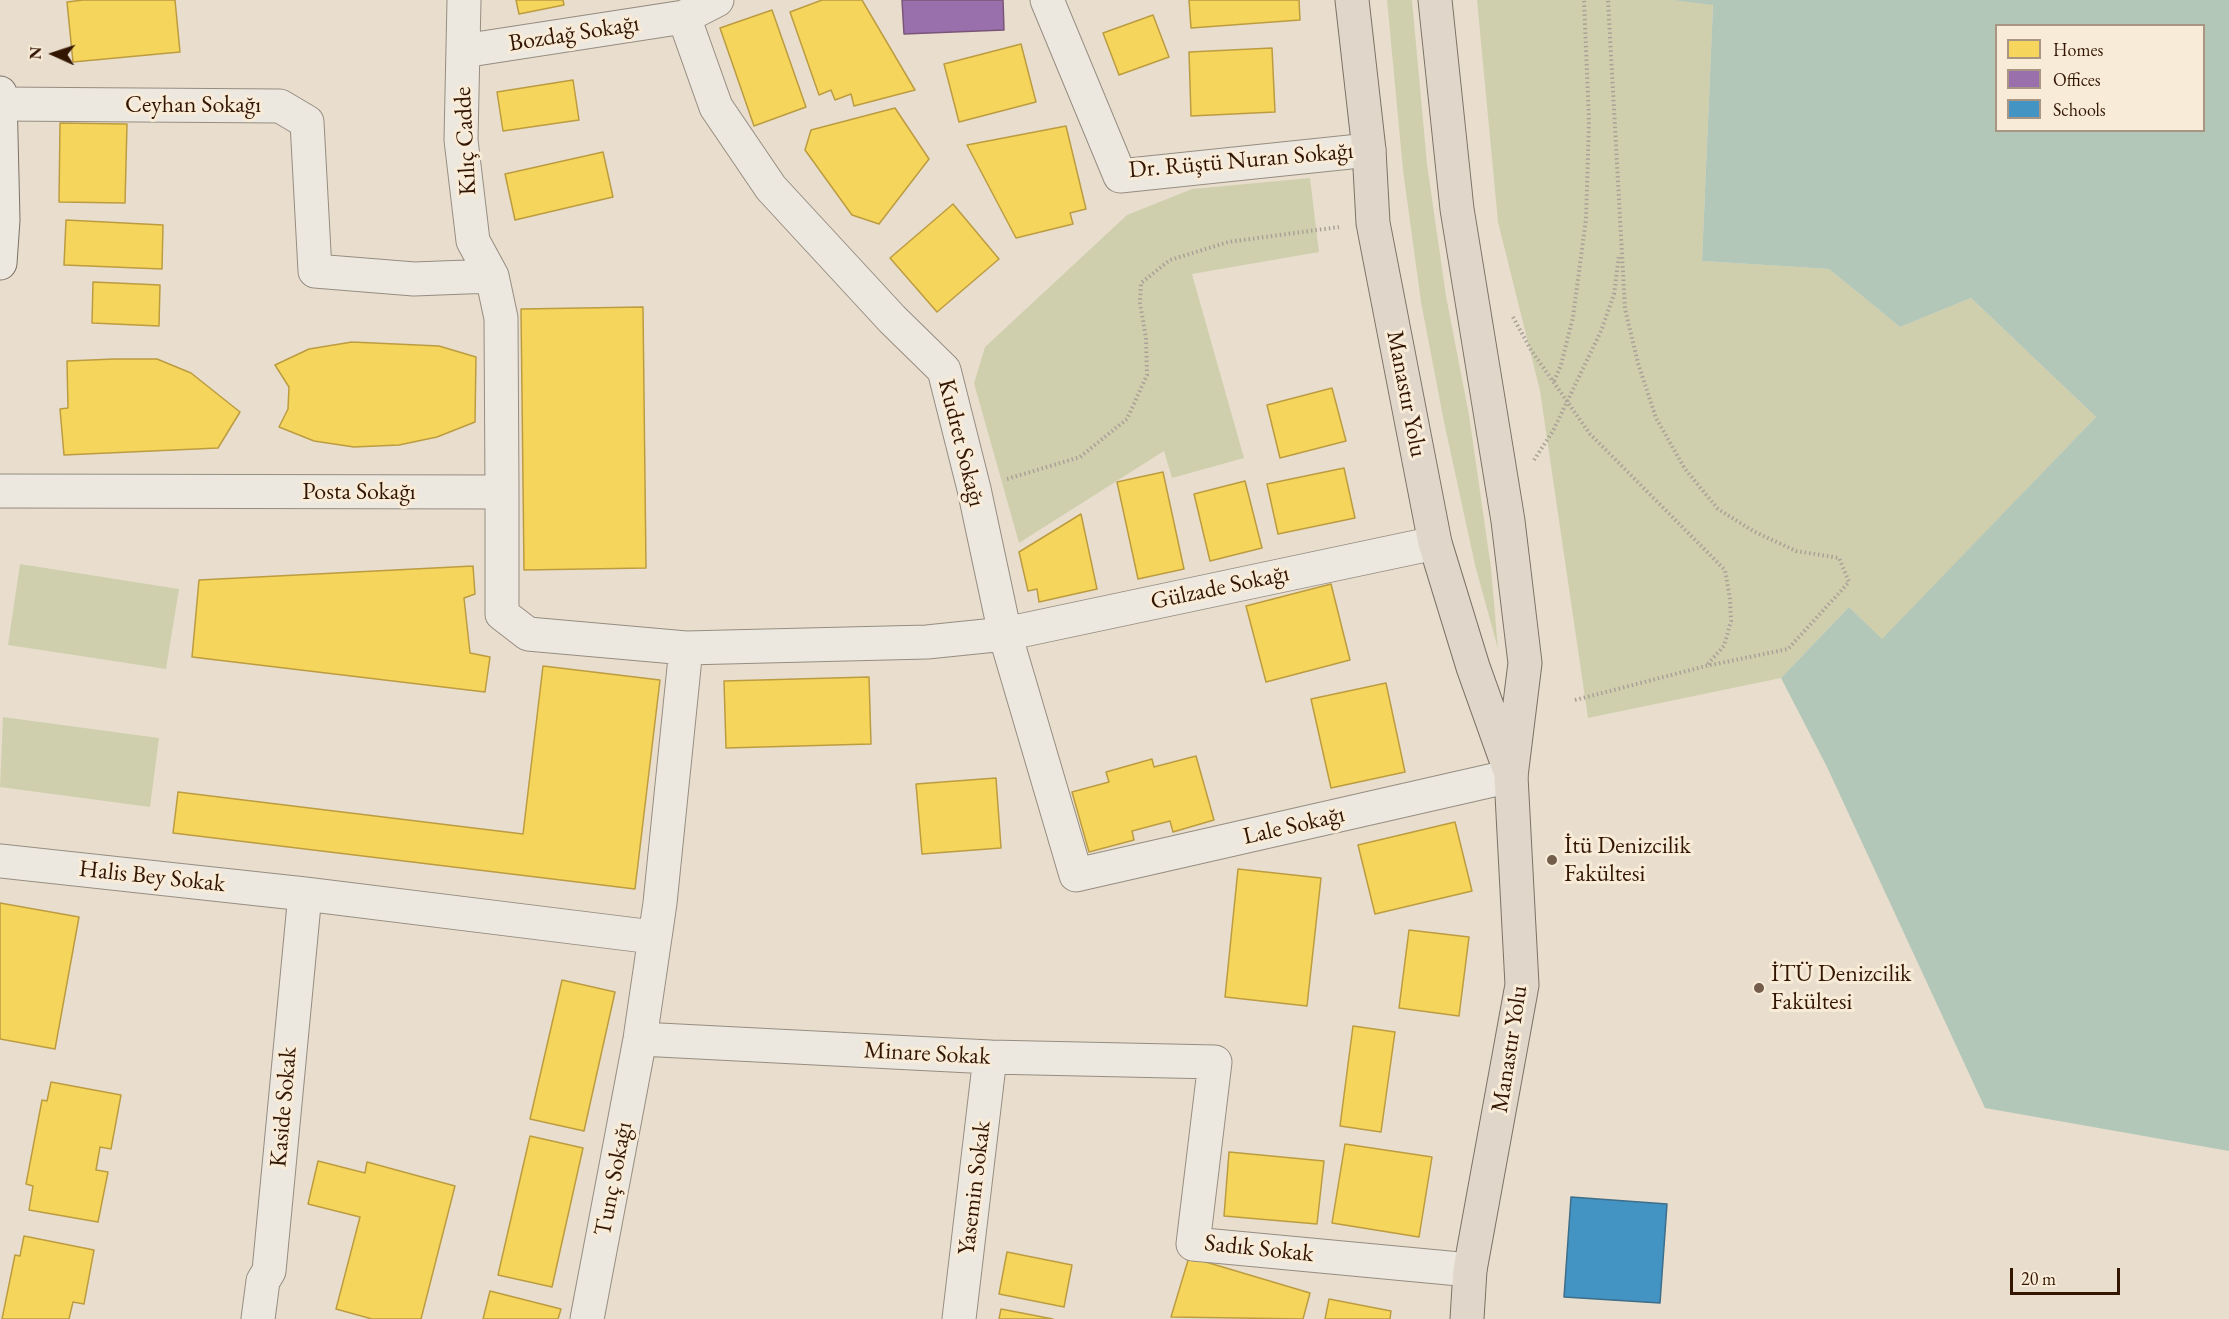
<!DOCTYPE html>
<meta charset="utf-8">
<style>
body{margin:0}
#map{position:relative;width:2229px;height:1319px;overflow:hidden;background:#e9decd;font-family:"EB Garamond",serif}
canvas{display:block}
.legend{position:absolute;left:1995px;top:24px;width:210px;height:108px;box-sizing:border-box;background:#f8ebd7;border:2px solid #a99682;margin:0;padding:8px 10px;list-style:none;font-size:18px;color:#331602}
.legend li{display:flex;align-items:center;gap:12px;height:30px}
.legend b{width:30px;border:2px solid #a99682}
.north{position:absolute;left:24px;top:24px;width:60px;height:60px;-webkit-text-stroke:4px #f8ebd7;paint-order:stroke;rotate:273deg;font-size:16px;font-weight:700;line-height:24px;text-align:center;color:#331602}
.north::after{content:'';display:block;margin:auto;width:21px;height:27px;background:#331602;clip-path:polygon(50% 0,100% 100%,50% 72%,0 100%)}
.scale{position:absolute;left:2010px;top:1268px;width:110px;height:27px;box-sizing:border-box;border:3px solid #331602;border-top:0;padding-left:8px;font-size:18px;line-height:21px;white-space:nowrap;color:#331602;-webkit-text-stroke:4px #f8ebd7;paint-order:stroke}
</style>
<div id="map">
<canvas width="2229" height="1319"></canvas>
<ul class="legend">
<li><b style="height:16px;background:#f6d55c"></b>Homes</li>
<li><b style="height:16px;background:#9970ab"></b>Offices</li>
<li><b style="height:16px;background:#4393c3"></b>Schools</li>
</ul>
<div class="north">N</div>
<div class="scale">20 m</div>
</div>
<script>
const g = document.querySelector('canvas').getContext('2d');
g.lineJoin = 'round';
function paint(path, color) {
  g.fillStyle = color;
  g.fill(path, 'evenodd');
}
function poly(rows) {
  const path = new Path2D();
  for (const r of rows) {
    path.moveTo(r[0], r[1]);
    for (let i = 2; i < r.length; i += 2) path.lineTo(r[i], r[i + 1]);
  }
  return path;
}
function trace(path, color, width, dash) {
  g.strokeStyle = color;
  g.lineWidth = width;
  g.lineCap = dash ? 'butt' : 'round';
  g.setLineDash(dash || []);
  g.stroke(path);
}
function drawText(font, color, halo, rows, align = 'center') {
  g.font = font + ' "EB Garamond",serif';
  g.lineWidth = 6;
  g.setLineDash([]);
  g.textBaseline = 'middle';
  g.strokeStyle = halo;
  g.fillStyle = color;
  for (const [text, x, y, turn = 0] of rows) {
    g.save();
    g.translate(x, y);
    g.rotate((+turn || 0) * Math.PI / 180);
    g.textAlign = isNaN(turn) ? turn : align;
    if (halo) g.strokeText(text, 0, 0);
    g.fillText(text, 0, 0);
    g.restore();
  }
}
paint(poly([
 [1387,0,1412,0,1427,164,1446,296,1469,415,1491,568,1498,649,1475,565,1444,422,1421,302,1403,170],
 [1477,0,1672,0,1713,4,1702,261,1829,269,1900,327,1971,298,2096,417,1882,640,1849,607,1781,678,1588,718,1540,391,1498,222],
 [1310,178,1319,252,1192,274,1244,458,1172,478,1164,451,1019,543,974,383,985,347,1127,215,1192,189],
 [20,564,179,589,166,669,8,645],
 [3,717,159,738,150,807,0,787]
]), '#cfcfae');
paint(poly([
 [1672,0,2229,0,2229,1151,1985,1108,1827,767,1781,678,1849,607,1882,639,2096,417,1971,298,1900,327,1829,269,1702,261,1713,5],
 [1996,26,2204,26,2204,130,1996,130]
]), '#b3c7b9');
const homes = poly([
 [83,0,175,0,180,52,73,62,67,2,83,0],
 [516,0,563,0,564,5,519,14,516,0],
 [822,0,862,0,915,90,854,106,851,94,835,100,831,90,819,95,790,12,822,0],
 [1189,0,1299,0,1300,20,1191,28,1189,0],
 [772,10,806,107,754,126,720,28,772,10],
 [1153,15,1169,57,1119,75,1103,33,1153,15],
 [1021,44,1036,102,959,122,944,64,1021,44],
 [1272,48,1275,112,1191,116,1189,52,1272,48],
 [573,80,579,120,503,131,497,92,573,80],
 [895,108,929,159,879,224,852,215,805,150,811,130,895,108],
 [60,123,127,124,125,203,59,202,60,123],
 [1066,126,1086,209,1070,213,1073,224,1016,238,967,145,1066,126],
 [603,152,613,197,515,220,505,174,603,152],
 [953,204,999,259,937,312,890,258,953,204],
 [66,220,163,225,162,269,64,265,66,220],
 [93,282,160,285,159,326,92,323,93,282],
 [643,307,646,568,524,570,521,309,643,307],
 [352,342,439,346,476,357,475,422,437,437,399,445,354,447,314,441,279,427,288,409,289,387,275,365,309,349,352,342],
 [114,359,157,359,191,373,240,412,218,448,64,455,60,409,68,408,67,361,114,359],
 [1332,388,1346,441,1280,458,1267,405,1332,388],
 [1344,468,1355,518,1278,534,1267,484,1344,468],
 [1163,472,1184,569,1138,579,1117,482,1163,472],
 [1245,481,1262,548,1210,561,1194,494,1245,481],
 [1081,514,1097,589,1039,602,1037,589,1028,591,1019,552,1081,514],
 [473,566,475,594,464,598,470,653,490,657,485,692,192,657,199,580,473,566],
 [1331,584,1350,660,1266,682,1246,606,1331,584],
 [543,666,660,680,635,889,173,833,178,792,523,834,543,666],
 [869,677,871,744,726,748,724,681,869,677],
 [1386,683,1405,772,1331,788,1311,699,1386,683],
 [1196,756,1214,820,1173,832,1170,821,1132,831,1134,840,1089,852,1072,792,1109,782,1106,772,1152,759,1154,767,1196,756],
 [996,778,1001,848,922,854,916,784,996,778],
 [1455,822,1472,891,1375,914,1358,845,1455,822],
 [1238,869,1321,878,1307,1006,1225,997,1238,869],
 [0,903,79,917,55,1049,0,1039,0,903],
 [1409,930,1469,937,1459,1016,1399,1008,1409,930],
 [562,980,615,992,584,1131,530,1119,562,980],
 [1353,1026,1395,1032,1381,1132,1340,1126,1353,1026],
 [51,1082,121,1095,111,1149,100,1147,96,1170,108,1172,98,1222,29,1210,33,1186,26,1184,42,1100,47,1101,51,1082],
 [530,1136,583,1148,552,1287,498,1275,530,1136],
 [1345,1144,1432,1157,1419,1237,1332,1223,1345,1144],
 [1229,1152,1324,1161,1317,1224,1224,1216,1229,1152],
 [318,1161,365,1173,367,1162,455,1186,421,1319,372,1319,336,1309,360,1217,308,1204,318,1161],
 [24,1236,94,1250,84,1304,73,1302,69,1319,2,1319,15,1255,20,1256,24,1236],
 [1007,1252,1072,1265,1064,1307,999,1294,1007,1252],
 [1189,1257,1310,1293,1303,1319,1171,1317,1189,1257],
 [490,1291,561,1309,558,1319,483,1319,490,1291],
 [1329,1299,1391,1311,1390,1319,1325,1319,1329,1299],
 [1001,1309,1053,1319,999,1319,1001,1309]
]);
paint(homes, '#f6d55c');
trace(homes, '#bc9c41', 1.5);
const offices = poly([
 [902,0,1003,0,1004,30,904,34,902,0]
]);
paint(offices, '#9970ab');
trace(offices, '#7a5578', 1.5);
const schools = poly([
 [1571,1197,1667,1204,1660,1303,1564,1297,1571,1197]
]);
paint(schools, '#4393c3');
trace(schools, '#3e6e89', 1.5);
const street = poly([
 [1047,0,1120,176,1369,150],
 [684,17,716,107,771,188,892,319,944,370,974,489,1005,634,1076,875,1511,776],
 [463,51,684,17,717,0],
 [0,104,280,106,307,122,315,271,414,279,492,276],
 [0,491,502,492,501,318,492,276,473,241,461,140,464,0],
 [502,492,502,614,528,634,686,648,660,903,640,1039,587,1319],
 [686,648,927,642,1005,634,1435,543],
 [0,861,305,894,653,937],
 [640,1039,990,1057,1215,1062,1193,1244,1470,1270],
 [258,1319,263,1281,269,1271,305,894],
 [959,1319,990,1057]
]);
const secondary = poly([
 [0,93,3,220,0,263]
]);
const primary = poly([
 [1352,0,1369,150,1373,223,1435,543,1473,667,1509,768],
 [1435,0,1457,209,1508,521,1525,663,1511,776,1522,985,1470,1270,1467,1319]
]);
trace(street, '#968d81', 35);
trace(secondary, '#7c7266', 35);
trace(primary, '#7c7266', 35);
trace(poly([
 [1513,317,1531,350,1590,434,1725,570,1730,599,1731,621,1724,646,1706,666],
 [1554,381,1561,365,1573,317,1586,219,1589,121,1584,0],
 [1534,460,1553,431,1601,331,1614,294,1619,256],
 [1007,479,1080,457,1127,419,1147,375,1146,338,1140,303,1141,283,1170,260,1228,242,1339,227],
 [1575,700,1706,666,1788,649,1849,582,1839,558,1796,551,1753,531,1718,509,1685,469,1656,418,1638,363,1625,309,1608,0]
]), '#a8a198', 4, [1.5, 3]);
trace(street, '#ece7df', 33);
trace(secondary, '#ece7df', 33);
trace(primary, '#e0d7ca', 33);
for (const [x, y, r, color] of [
 [1552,860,6,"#735c49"],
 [1759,988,6,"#735c49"]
]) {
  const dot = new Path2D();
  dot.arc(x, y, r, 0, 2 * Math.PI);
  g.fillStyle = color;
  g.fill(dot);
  trace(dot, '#f8ebd7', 2);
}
drawText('24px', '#331602', '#f8ebd7', [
 ["Bozdağ Sokağı",574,34,-9],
 ["Ceyhan Sokağı",193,105],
 ["Kılıç Cadde",466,141,-93],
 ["Dr. Rüştü Nuran Sokağı",1241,161,-5],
 ["Manastır Yolu",1406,394,79],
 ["Kudret Sokağı",961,443,76],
 ["Posta Sokağı",359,492],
 ["Gülzade Sokağı",1220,588,-12],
 ["Lale Sokağı",1294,826,-13],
 ["Halis Bey Sokak",152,877,6],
 ["Manastır Yolu",1510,1049,-81],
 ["Minare Sokak",927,1054,3],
 ["Kaside Sokak",284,1107,-85],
 ["Tunç Sokağı",614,1179,-79],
 ["Yasemin Sokak",975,1188,-83],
 ["Sadık Sokak",1259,1249,6]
]);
drawText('24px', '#331602', '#f8ebd7', [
 ["İtü Denizcilik",1564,846],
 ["Fakültesi",1564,874],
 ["İTÜ Denizcilik",1771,974],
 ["Fakültesi",1771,1002]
], 'left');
</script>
